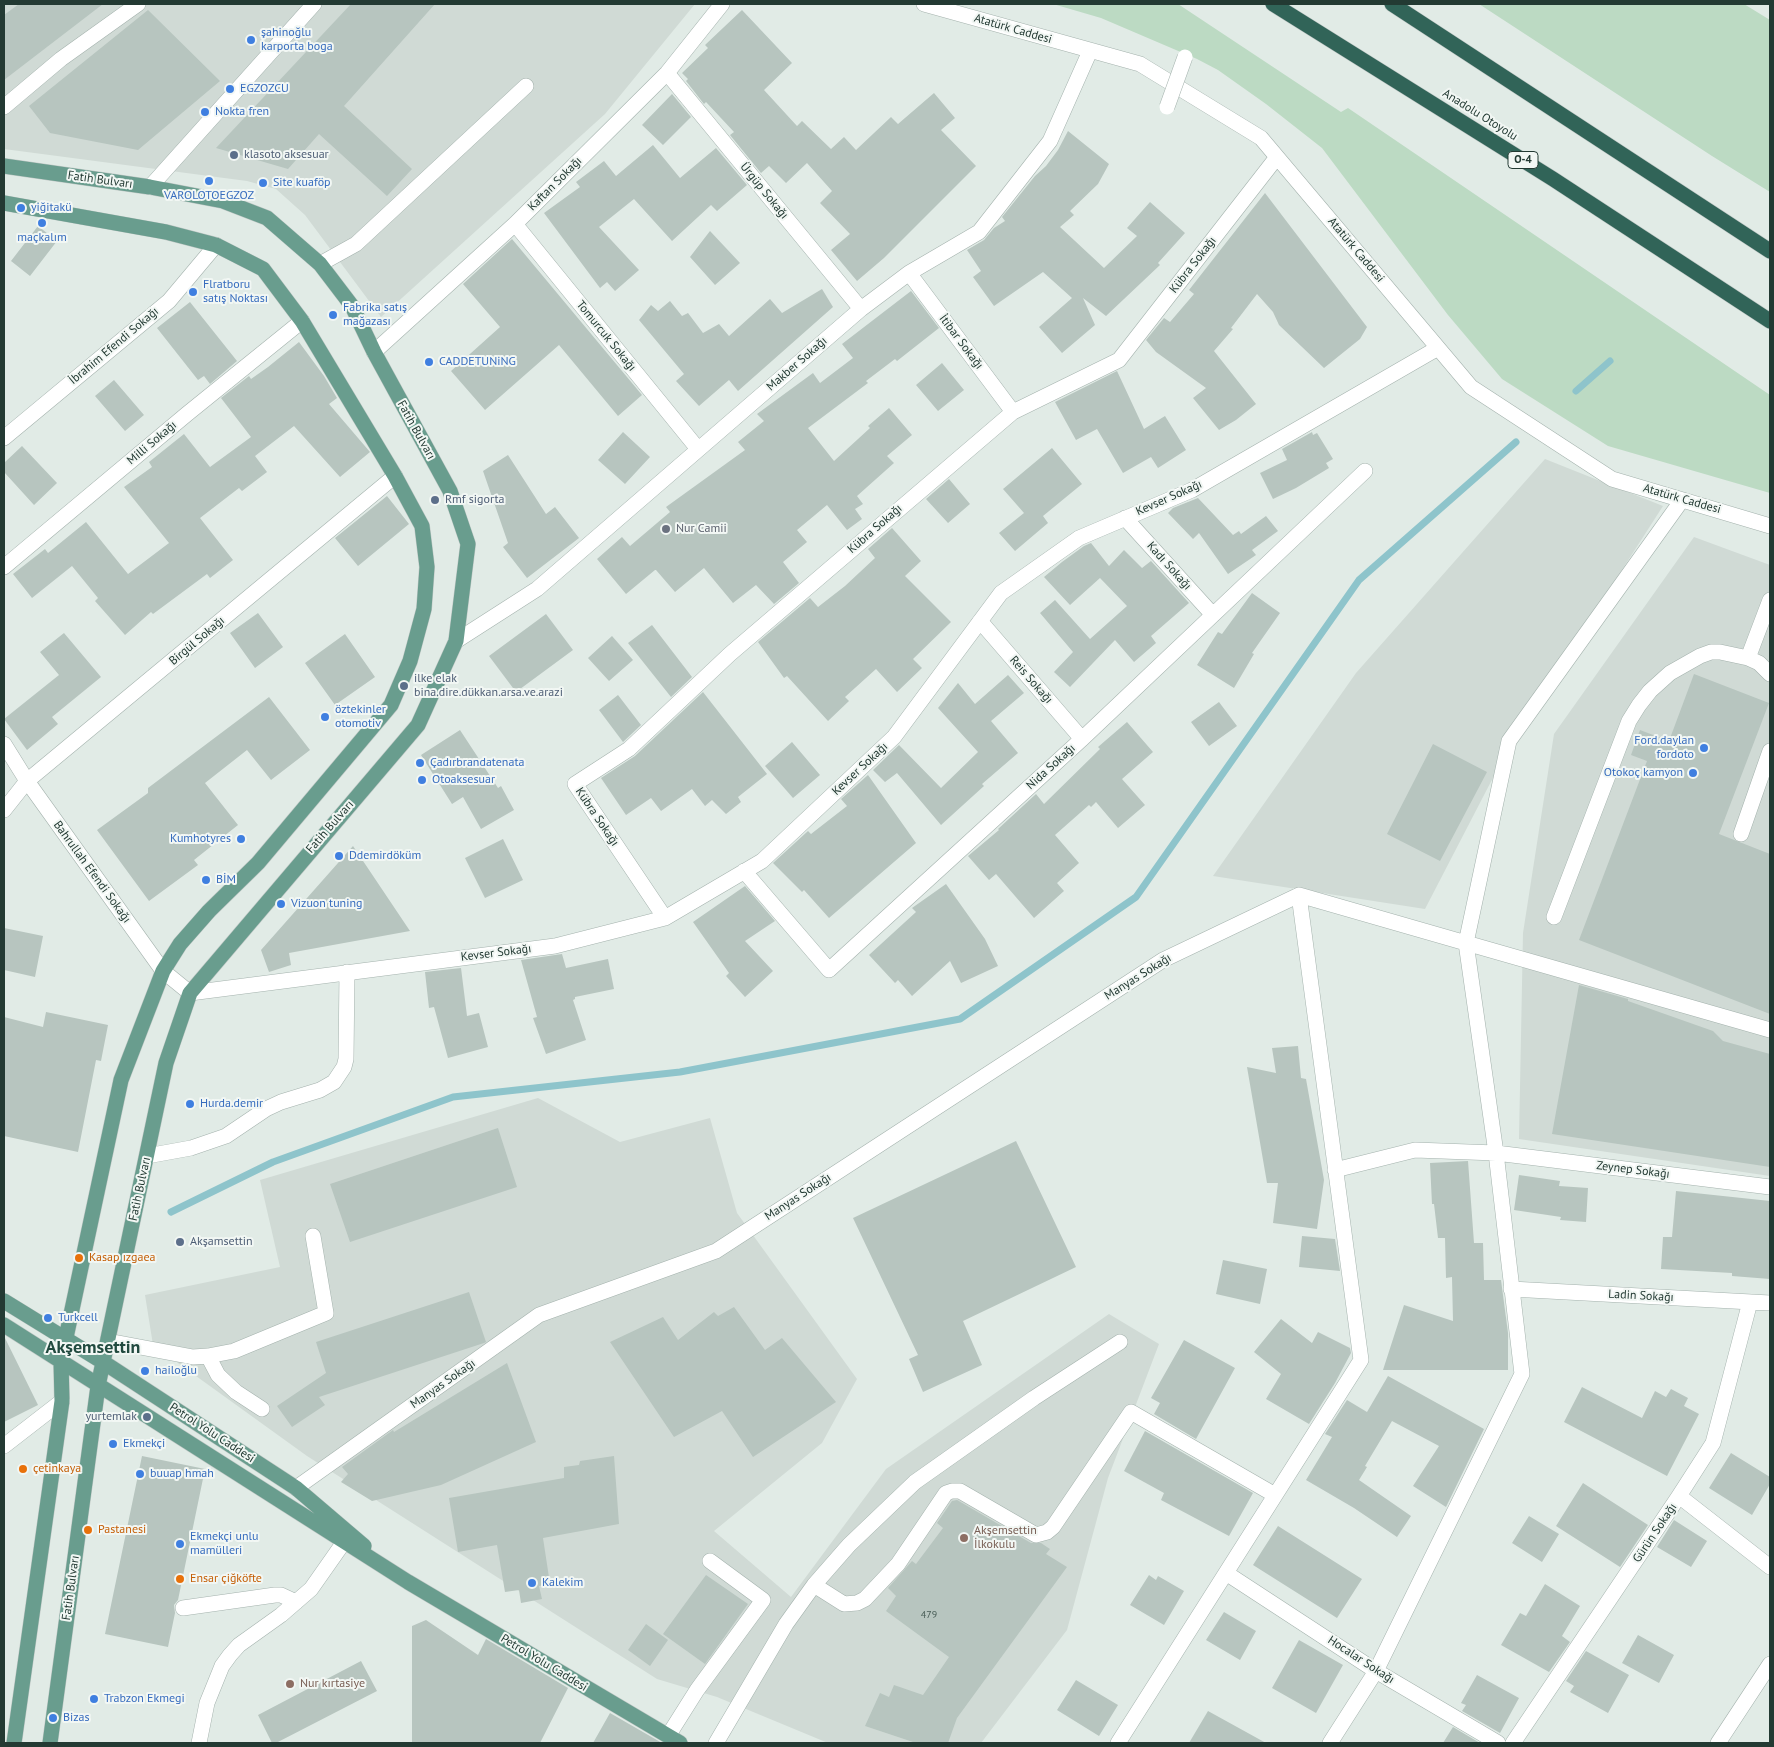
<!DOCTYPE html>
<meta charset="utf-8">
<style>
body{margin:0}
#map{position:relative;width:1774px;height:1747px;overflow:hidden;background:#e1ebe6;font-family:"PT Sans",sans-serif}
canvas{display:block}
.frame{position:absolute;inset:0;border:5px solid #233a33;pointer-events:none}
</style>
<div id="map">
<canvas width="1774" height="1747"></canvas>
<div class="frame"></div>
</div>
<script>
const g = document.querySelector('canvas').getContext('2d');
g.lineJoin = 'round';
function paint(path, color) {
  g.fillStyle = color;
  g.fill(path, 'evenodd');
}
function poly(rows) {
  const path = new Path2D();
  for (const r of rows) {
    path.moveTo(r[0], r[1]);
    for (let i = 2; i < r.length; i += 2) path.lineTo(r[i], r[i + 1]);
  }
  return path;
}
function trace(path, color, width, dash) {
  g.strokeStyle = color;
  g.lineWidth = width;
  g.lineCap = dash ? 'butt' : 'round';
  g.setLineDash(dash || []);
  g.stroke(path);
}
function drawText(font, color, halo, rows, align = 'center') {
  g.font = font + ' "PT Sans",sans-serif';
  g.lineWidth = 4;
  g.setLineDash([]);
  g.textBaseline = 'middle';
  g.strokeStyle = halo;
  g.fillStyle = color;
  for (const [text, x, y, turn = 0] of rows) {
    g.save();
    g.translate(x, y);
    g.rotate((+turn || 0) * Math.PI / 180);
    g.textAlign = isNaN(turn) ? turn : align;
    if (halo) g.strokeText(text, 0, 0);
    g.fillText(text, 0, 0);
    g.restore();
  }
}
paint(poly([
 [4,4,695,4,605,114,381,317,305,215,276,189,247,181,4,149],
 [1545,459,1663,506,1512,741,1425,909,1213,876,1356,673],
 [1694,537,1770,565,1770,1176,1519,1139,1523,933,1554,734],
 [538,1098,620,1142,710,1118,737,1213,857,1379,822,1443,714,1531,791,1597,886,1469,1109,1314,1159,1344,1108,1478,1067,1630,981,1743,828,1743,717,1697,657,1679,307,1456,153,1345,145,1295,280,1267,260,1180]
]), '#d0dad5');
paint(poly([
 [1053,4,1178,4,1341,112,1348,108,1770,395,1770,493,1608,446,1502,379,1448,315,1322,148,1266,104,1218,70,1197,59,1101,18],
 [1479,4,1744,4,1770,20,1770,192,1712,156]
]), '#bcdac3');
trace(poly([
 [1576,391,1610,361],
 [171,1212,273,1162,453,1097,680,1072,960,1019,1136,897,1359,580,1516,442]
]), '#8ec4cb', 7);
paint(poly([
 [19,4,103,4,4,80,4,15],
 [351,4,435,4,344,106,412,169,387,196,319,134,288,169,216,148],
 [148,10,220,81,138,150,50,133,29,106],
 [742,10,792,63,764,90,797,126,802,121,831,149,844,137,856,150,891,117,898,124,934,93,955,118,941,130,976,166,884,258,857,281,831,250,850,234,820,203,832,191,807,163,786,183,769,166,761,173,730,135,734,132,706,102,704,104,686,81,688,79,682,73,708,48,705,45],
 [672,94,691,117,663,145,642,125],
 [1068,131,1109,164,1098,184,1070,211,1074,215,1060,227,1104,268,1137,236,1127,228,1150,202,1185,233,1158,263,1160,265,1106,316,1083,298,1095,325,1062,353,1039,327,1072,298,1043,272,994,306,973,277,981,271,967,250,984,240,994,228,1005,221,1002,217,1035,176,1046,166,1058,150],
 [653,145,680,178,716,148,747,185,717,211,711,205,672,241,634,199,599,227,639,270,615,291,607,282,600,288,544,213,580,187,576,182,604,161,616,176],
 [1265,193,1367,327,1360,339,1324,368,1279,325,1273,312,1257,294,1231,328,1233,329,1214,351,1256,404,1236,420,1219,430,1193,398,1206,388,1156,352,1146,340,1164,318,1170,322,1194,294,1189,290],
 [38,226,57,241,30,276,11,261],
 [710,231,740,263,715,285,690,257],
 [512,239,642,395,618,416,559,345,485,410,451,371,500,327,463,284],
 [822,289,833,307,738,391,729,380,699,406,676,381,684,374,639,320,651,305,658,311,670,301,682,316,688,313,703,333,719,324,729,336,770,299,782,313],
 [911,291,939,328,897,361,895,359,866,381,868,383,808,428,834,461,870,428,868,426,889,408,912,435,887,456,894,463,857,496,863,504,855,509,862,519,847,530,827,505,797,530,807,542,783,562,799,583,774,604,756,585,733,603,704,568,675,592,656,570,655,570,626,594,597,559,622,537,630,546,670,512,666,507,745,450,738,442,764,421,757,414,813,373,820,383,853,358,842,344],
 [190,302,237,361,210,384,204,376,198,380,157,328],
 [299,342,324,376,337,398,329,404,370,452,340,477,294,426,255,456,267,472,242,491,239,488,200,518,233,560,210,578,207,574,153,614,151,612,125,635,95,601,98,598,72,566,32,598,13,574,45,549,48,553,86,522,128,574,169,543,124,487,152,467,149,462,184,434,210,467,251,437,221,398,249,376,251,379,268,367],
 [942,363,964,390,938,411,916,385],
 [1117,371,1144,429,1165,416,1186,450,1158,468,1151,457,1123,473,1097,429,1076,440,1055,402],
 [114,380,144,415,125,431,95,396],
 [623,432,650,457,625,484,598,460],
 [1312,432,1313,435,1317,433,1333,459,1326,463,1329,468,1296,488,1273,499,1260,473,1287,460,1282,449],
 [22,446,57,483,34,505,4,472,4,463],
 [1052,448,1082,484,1043,516,1048,523,1015,551,999,533,1024,513,1003,489],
 [508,455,546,514,555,507,579,538,527,578,503,547,508,543,483,471],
 [949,479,970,504,948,523,926,499],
 [387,496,409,524,358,566,335,538],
 [1198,498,1233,535,1239,531,1241,534,1266,516,1278,531,1252,550,1256,555,1228,574,1199,533,1193,539,1168,513,1173,508],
 [892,528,921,561,905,576,951,622,913,659,922,668,897,692,876,669,845,697,849,701,828,721,787,676,784,678,758,642,810,598,818,607,845,586,875,558,868,549],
 [1091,543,1109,566,1124,550,1142,568,1151,561,1189,603,1151,636,1156,643,1134,662,1115,640,1070,687,1054,672,1073,652,1040,613,1055,600,1090,639,1127,606,1100,578,1070,605,1044,577,1062,562,1084,546],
 [1252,593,1280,613,1252,653,1254,654,1234,688,1197,665,1218,632,1222,634],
 [258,613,283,647,255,668,230,633],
 [546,614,573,650,516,692,489,656],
 [652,625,692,677,671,697,628,643],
 [64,633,101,677,52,717,58,724,27,750,4,719,59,675,40,652],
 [345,634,375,677,335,705,305,663],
 [612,636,633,660,609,681,588,658],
 [1694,674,1769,703,1719,834,1770,854,1770,1014,1579,940,1647,761,1631,755,1640,730,1669,741],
 [1008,675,1024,693,991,721,1018,753,982,784,984,786,941,825,897,773,885,782,873,770,899,745,941,788,978,752,938,708,958,683,975,704],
 [703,692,767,774,738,797,741,802,726,814,712,800,705,806,692,789,661,811,651,798,626,815,601,778,635,756],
 [618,695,641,725,623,742,599,710],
 [269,697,310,750,271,780,247,750,205,783,238,825,194,860,198,865,149,901,97,830,148,793,148,788],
 [1219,702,1237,726,1209,746,1191,722],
 [1127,722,1153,752,1122,779,1145,805,1118,828,1096,802,1091,807,1089,805,1055,835,1079,863,1057,883,1064,891,1034,918,996,874,989,880,968,856,999,830,998,829,1036,794,1044,804,1100,749,1098,747],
 [460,730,498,788,501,786,514,810,481,829,463,797,452,804,421,755],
 [792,742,820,775,793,798,765,766],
 [1433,744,1487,772,1440,861,1387,834],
 [868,775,916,843,829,918,804,890,802,892,773,863,808,831,811,834,847,806,841,799],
 [503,839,523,880,485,898,465,858],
 [353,846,410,931,289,953,291,965,269,972,261,950],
 [946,884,985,939,998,966,961,983,950,961,912,996,898,980,895,983,869,955,916,912,912,908],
 [745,886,775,921,745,941,773,971,745,997,726,976,729,973,693,922],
 [4,928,43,936,35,977,4,970],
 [562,954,566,968,608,959,614,989,575,997,575,999,573,1000,586,1040,546,1054,533,1018,537,1017,521,960],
 [461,968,467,1016,479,1013,488,1047,448,1058,434,1007,429,1008,425,972],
 [1579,985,1628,999,1628,1001,1713,1031,1723,1041,1770,1054,1770,1167,1552,1134],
 [46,1012,108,1025,101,1061,96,1060,78,1152,4,1136,4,1017,43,1027],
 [1298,1046,1301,1078,1306,1079,1324,1180,1317,1229,1273,1223,1278,1183,1267,1183,1247,1067,1276,1073,1272,1048],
 [498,1128,517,1187,350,1242,330,1184],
 [1016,1141,1076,1267,963,1321,982,1365,923,1392,909,1359,918,1355,853,1218],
 [1468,1161,1474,1243,1483,1243,1484,1280,1501,1280,1508,1333,1508,1370,1383,1370,1404,1305,1453,1321,1452,1277,1446,1278,1445,1238,1438,1238,1434,1204,1432,1204,1430,1163],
 [1519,1175,1560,1181,1559,1186,1588,1188,1586,1222,1560,1220,1561,1217,1514,1210],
 [1676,1191,1770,1201,1770,1279,1732,1276,1732,1273,1661,1269,1663,1237,1672,1237],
 [1302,1236,1335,1239,1340,1271,1299,1267],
 [1223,1260,1267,1269,1260,1304,1216,1294],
 [469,1292,486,1342,484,1343,319,1397,325,1405,292,1427,277,1406,326,1373,316,1342],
 [734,1307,765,1350,782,1338,836,1402,753,1457,722,1411,674,1437,610,1342,663,1317,678,1340,714,1312,718,1316],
 [1281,1319,1312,1343,1318,1332,1350,1348,1351,1353,1335,1383,1309,1424,1266,1399,1281,1374,1254,1352],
 [4,1336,38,1405,4,1422],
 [1184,1340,1235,1368,1196,1439,1154,1414,1160,1403,1151,1398],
 [507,1363,536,1442,441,1485,372,1501,341,1482,348,1474,342,1467,393,1430,394,1432],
 [1388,1376,1484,1429,1446,1507,1413,1486,1439,1446,1392,1421,1365,1466,1367,1467,1359,1480,1411,1516,1397,1537,1354,1508,1306,1480,1332,1437,1325,1434,1347,1400,1367,1412],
 [1582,1387,1642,1418,1655,1391,1666,1397,1671,1389,1688,1398,1684,1406,1699,1414,1667,1476,1564,1422],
 [1145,1431,1253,1493,1229,1536,1161,1500,1164,1493,1124,1471],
 [1731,1453,1770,1477,1770,1484,1752,1515,1709,1488],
 [142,1456,205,1469,178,1600,174,1605,175,1613,168,1647,105,1634],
 [614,1456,619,1524,543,1538,550,1584,539,1586,542,1599,521,1603,519,1590,505,1592,497,1545,458,1552,449,1498,564,1478,564,1467,579,1465,580,1461],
 [1583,1483,1648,1525,1620,1567,1556,1526],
 [957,1500,1031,1543,1041,1543,1050,1549,1046,1554,1067,1567,957,1718,948,1743,916,1743,865,1726,880,1693,889,1697,894,1685,923,1695,949,1657,886,1611,896,1596,888,1588,912,1561,916,1564,943,1528,937,1523,952,1501],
 [1529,1516,1559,1534,1542,1562,1512,1543],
 [1674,1520,1707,1541,1691,1567,1657,1547],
 [1278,1526,1362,1579,1337,1618,1253,1565],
 [706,1575,748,1604,705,1664,663,1634],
 [1149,1575,1156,1580,1158,1576,1184,1591,1164,1625,1130,1605],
 [1545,1584,1580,1606,1562,1636,1570,1642,1549,1672,1501,1645,1520,1613,1526,1616],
 [1224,1612,1256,1631,1240,1660,1206,1640],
 [426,1620,478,1655,486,1639,568,1688,540,1743,412,1743,412,1626],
 [646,1624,668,1640,650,1666,628,1650],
 [1638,1635,1674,1655,1659,1683,1622,1663],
 [1299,1640,1343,1665,1316,1713,1272,1688],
 [1586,1651,1629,1675,1608,1713,1570,1692,1574,1686,1566,1681],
 [361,1661,377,1691,276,1743,272,1743,258,1715],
 [1477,1675,1519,1698,1500,1733,1462,1711,1466,1705,1461,1703],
 [1076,1680,1118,1705,1099,1736,1057,1710],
 [1208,1711,1266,1743,1189,1743],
 [610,1713,662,1743,593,1743],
 [1453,1727,1480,1743,1443,1743]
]), '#b7c5bf');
const minor = poly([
 [924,4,1140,64,1261,138,1471,387,1612,479,1770,526],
 [667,73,861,309],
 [4,107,61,59,138,4],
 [150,187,314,4],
 [515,224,698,449],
 [320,264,356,244,526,86],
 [909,273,1013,412],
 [374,352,515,224,667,73,722,4],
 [4,438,169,301,216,245],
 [1125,518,1213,615],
 [4,567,187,414,302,321],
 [980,621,1082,739],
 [456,641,537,589,861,309,909,273,979,232,1050,141,1090,51],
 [1748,658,1770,600],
 [4,744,27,781,163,971,190,993,555,946,665,918,762,861,894,737,1001,593,1079,538,1192,490,1438,348],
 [4,810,27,781,395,476],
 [1741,834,1770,751],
 [744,871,829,970,1082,739,1365,471],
 [1554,917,1629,721,1639,705,1650,691,1670,673,1700,656,1711,652,1720,652,1748,658,1759,663,1770,674],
 [665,918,575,784,629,749,730,654,1013,412,1119,360,1277,157],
 [147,1156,191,1148,226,1136,266,1109,281,1102,320,1090,334,1082,344,1067,346,1059,347,972],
 [1335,1170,1415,1150,1496,1153,1770,1187],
 [1511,1289,1770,1303],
 [108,1341,193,1357,208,1356,234,1351,326,1313,313,1236],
 [208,1356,218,1375,236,1392,262,1409],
 [4,1446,62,1401],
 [296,1488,539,1315,716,1251,1163,960,1299,895],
 [1679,1496,1770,1567],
 [1226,1573,1376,1671,1498,1743],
 [814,1585,844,1604,857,1603,865,1599,898,1564,946,1493,952,1491,960,1491,1036,1535,1047,1532,1053,1527,1131,1412,1275,1495],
 [183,1608,275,1595,281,1595,296,1602],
 [668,1736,697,1690,763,1600,710,1561],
 [199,1743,207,1703,222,1666,230,1655,239,1645,281,1615,311,1589,344,1542],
 [716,1743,786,1624,814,1585,849,1545,915,1482,1034,1398,1120,1342],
 [1118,1743,1361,1360,1299,895,1466,943,1509,741,1682,500],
 [1330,1743,1376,1671,1522,1374,1496,1153,1466,943,1770,1030],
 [1513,1743,1679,1496,1713,1443,1750,1302],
 [1718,1743,1770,1664]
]);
const major = poly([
 [4,166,150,187,223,201,267,218,320,264,352,306,374,352,450,491,468,544,456,641,418,725,190,993,166,1063,98,1386,50,1743],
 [4,203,166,232,216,245,263,269,302,321,395,476,422,526,427,567,424,609,410,661,391,705,258,863,209,911,180,944,163,971,121,1080,61,1361,62,1401,14,1743],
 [4,1301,103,1362,296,1488,364,1546],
 [4,1325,408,1582,680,1743]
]);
const highway = poly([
 [1273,4,1553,179,1770,321],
 [1392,4,1770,251]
]);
trace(minor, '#a4b2ad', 16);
trace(major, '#c1c8c6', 16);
trace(highway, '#c1c8c6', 16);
trace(minor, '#fff', 15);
trace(major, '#699d8e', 15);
trace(highway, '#316458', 15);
const minorBridge = poly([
 [1167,107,1185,57]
]);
trace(minorBridge, '#a4b2ad', 16, []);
trace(minorBridge, '#fff', 15);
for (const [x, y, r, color] of [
 [251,40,5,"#3f7fe0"],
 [230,89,5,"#3f7fe0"],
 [205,112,5,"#3f7fe0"],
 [234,155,5,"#5c6f8a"],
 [209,181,5,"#3f7fe0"],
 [263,183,5,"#3f7fe0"],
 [21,208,5,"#3f7fe0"],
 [42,223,5,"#3f7fe0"],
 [193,292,5,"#3f7fe0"],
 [333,315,5,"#3f7fe0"],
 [429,362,5,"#3f7fe0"],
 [435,500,5,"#5c6f8a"],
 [666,529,5,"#6b7280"],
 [404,686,5,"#5c6f8a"],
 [325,717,5,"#3f7fe0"],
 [1704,748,5,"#3f7fe0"],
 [420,763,5,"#3f7fe0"],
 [1693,773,5,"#3f7fe0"],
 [422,780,5,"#3f7fe0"],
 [241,839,5,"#3f7fe0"],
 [339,856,5,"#3f7fe0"],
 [206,880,5,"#3f7fe0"],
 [281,904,5,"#3f7fe0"],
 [190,1104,5,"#3f7fe0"],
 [180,1242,5,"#5c6f8a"],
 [79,1258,5,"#e8710a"],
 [48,1318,5,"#3f7fe0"],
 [145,1371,5,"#3f7fe0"],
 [147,1417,5,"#5c6f8a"],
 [113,1444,5,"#3f7fe0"],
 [23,1469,5,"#e8710a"],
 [140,1474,5,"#3f7fe0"],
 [88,1530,5,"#e8710a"],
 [964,1538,5,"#8d6e63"],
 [180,1544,5,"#3f7fe0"],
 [180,1579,5,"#e8710a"],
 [532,1583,5,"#3f7fe0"],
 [290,1684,5,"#8d6e63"],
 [94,1699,5,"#3f7fe0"],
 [53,1718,5,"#3f7fe0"]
]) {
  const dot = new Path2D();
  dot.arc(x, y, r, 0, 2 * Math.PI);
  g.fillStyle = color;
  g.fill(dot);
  trace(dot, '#f2f7f4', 2);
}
drawText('10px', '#485d56', null, [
 ["479",929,1615]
]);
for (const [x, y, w] of [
 [1523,160,30]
]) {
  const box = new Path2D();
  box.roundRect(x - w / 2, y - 8.5, w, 17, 4);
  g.fillStyle = '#f2f7f4';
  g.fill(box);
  trace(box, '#233a33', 1);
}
drawText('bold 11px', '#233a33', null, [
 ["O-4",1523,160]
]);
drawText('12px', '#233a33', '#f2f7f4', [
 ["Atatürk Caddesi",1013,29,16],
 ["Anadolu Otoyolu",1480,115,32],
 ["Fatih Bulvarı",100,180,8],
 ["Kaftan Sokağı",555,184,-45],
 ["Ürgüp Sokağı",764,191,51],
 ["Atatürk Caddesi",1356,250,50],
 ["Kübra Sokağı",1193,265,-52],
 ["Tomurcuk Sokağı",606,336,51],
 ["İtibar Sokağı",961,342,53],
 ["İbrahim Efendi Sokağı",114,346,-40],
 ["Makber Sokağı",797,364,-41],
 ["Fatih Bulvarı",416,430,61],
 ["Milli Sokağı",152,443,-40],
 ["Kevser Sokağı",1169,498,-24],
 ["Atatürk Caddesi",1682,499,16],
 ["Kübra Sokağı",875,529,-41],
 ["Kadı Sokağı",1169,566,48],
 ["Birgül Sokağı",197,641,-40],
 ["Reis Sokağı",1031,680,49],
 ["Nida Sokağı",1051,767,-42],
 ["Kevser Sokağı",860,769,-43],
 ["Kübra Sokağı",597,817,56],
 ["Fatih Bulvarı",330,827,-49],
 ["Bahrullah Efendi Sokağı",92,872,54],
 ["Kevser Sokağı",496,953,-7],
 ["Manyas Sokağı",1138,977,-32],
 ["Zeynep Sokağı",1633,1170,7],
 ["Fatih Bulvarı",140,1189,-78],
 ["Manyas Sokağı",798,1197,-33],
 ["Ladin Sokağı",1641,1296,3],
 ["Manyas Sokağı",443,1384,-35],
 ["Petrol Yolu Caddesi",212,1433,33],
 ["Gürün Sokağı",1655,1533,-56],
 ["Fatih Bulvarı",71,1588,-82],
 ["Hocalar Sokağı",1361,1660,33],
 ["Petrol Yolu Caddesi",544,1663,31]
]);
drawText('12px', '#366cbe', '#f2f7f4', [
 ["şahinoğlu",261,33],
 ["karporta boga",261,47],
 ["EGZOZCU",240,89],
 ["Nokta fren",215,112],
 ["Site kuaföp",273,183],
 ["VAROLOTOEGZOZ",209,196,"center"],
 ["yiğitakü",31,208],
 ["maçkalım",42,238,"center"],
 ["Flratboru",203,285],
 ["satış Noktası",203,299],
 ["Fabrika satış",343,308],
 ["mağazası",343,322],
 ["CADDETUNiNG",439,362],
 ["öztekinler",335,710],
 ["otomotiv",335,724],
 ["Ford.daylan",1694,741,"right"],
 ["fordoto",1694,755,"right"],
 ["Çadırbrandatenata",430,763],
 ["Otokoç kamyon",1683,773,"right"],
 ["Otoaksesuar",432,780],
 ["Kumhotyres",231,839,"right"],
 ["Ddemirdöküm",349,856],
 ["BİM",216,880],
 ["Vizuon tuning",291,904],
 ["Hurda.demir",200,1104],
 ["Turkcell",58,1318],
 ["hailoğlu",155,1371],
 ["Ekmekçi",123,1444],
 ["buuap hmah",150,1474],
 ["Ekmekçi unlu",190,1537],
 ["mamülleri",190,1551],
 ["Kalekim",542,1583],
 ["Trabzon Ekmegi",104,1699],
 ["Bizas",63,1718]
], 'left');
drawText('12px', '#4e5e75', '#f2f7f4', [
 ["klasoto aksesuar",244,155],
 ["Rmf sigorta",445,500],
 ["ilke elak",414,679],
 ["bina.dire.dükkan.arsa.ve.arazi",414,693],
 ["Akşamsettin",190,1242],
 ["yurtemlak",137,1417,"right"]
], 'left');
drawText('12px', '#5b616d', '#f2f7f4', [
 ["Nur Camii",676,529]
], 'left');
drawText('12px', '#c56008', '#f2f7f4', [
 ["Kasap ızgaea",89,1258],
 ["çetinkaya",33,1469],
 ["Pastanesi",98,1530],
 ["Ensar çiğköfte",190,1579]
], 'left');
drawText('12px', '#785e54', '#f2f7f4', [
 ["Akşemsettin",974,1531],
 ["İlkokulu",974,1545],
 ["Nur kırtasiye",300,1684]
], 'left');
drawText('bold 18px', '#214a3f', '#f2f7f4', [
 ["Akşemsettin",93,1348]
]);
</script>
